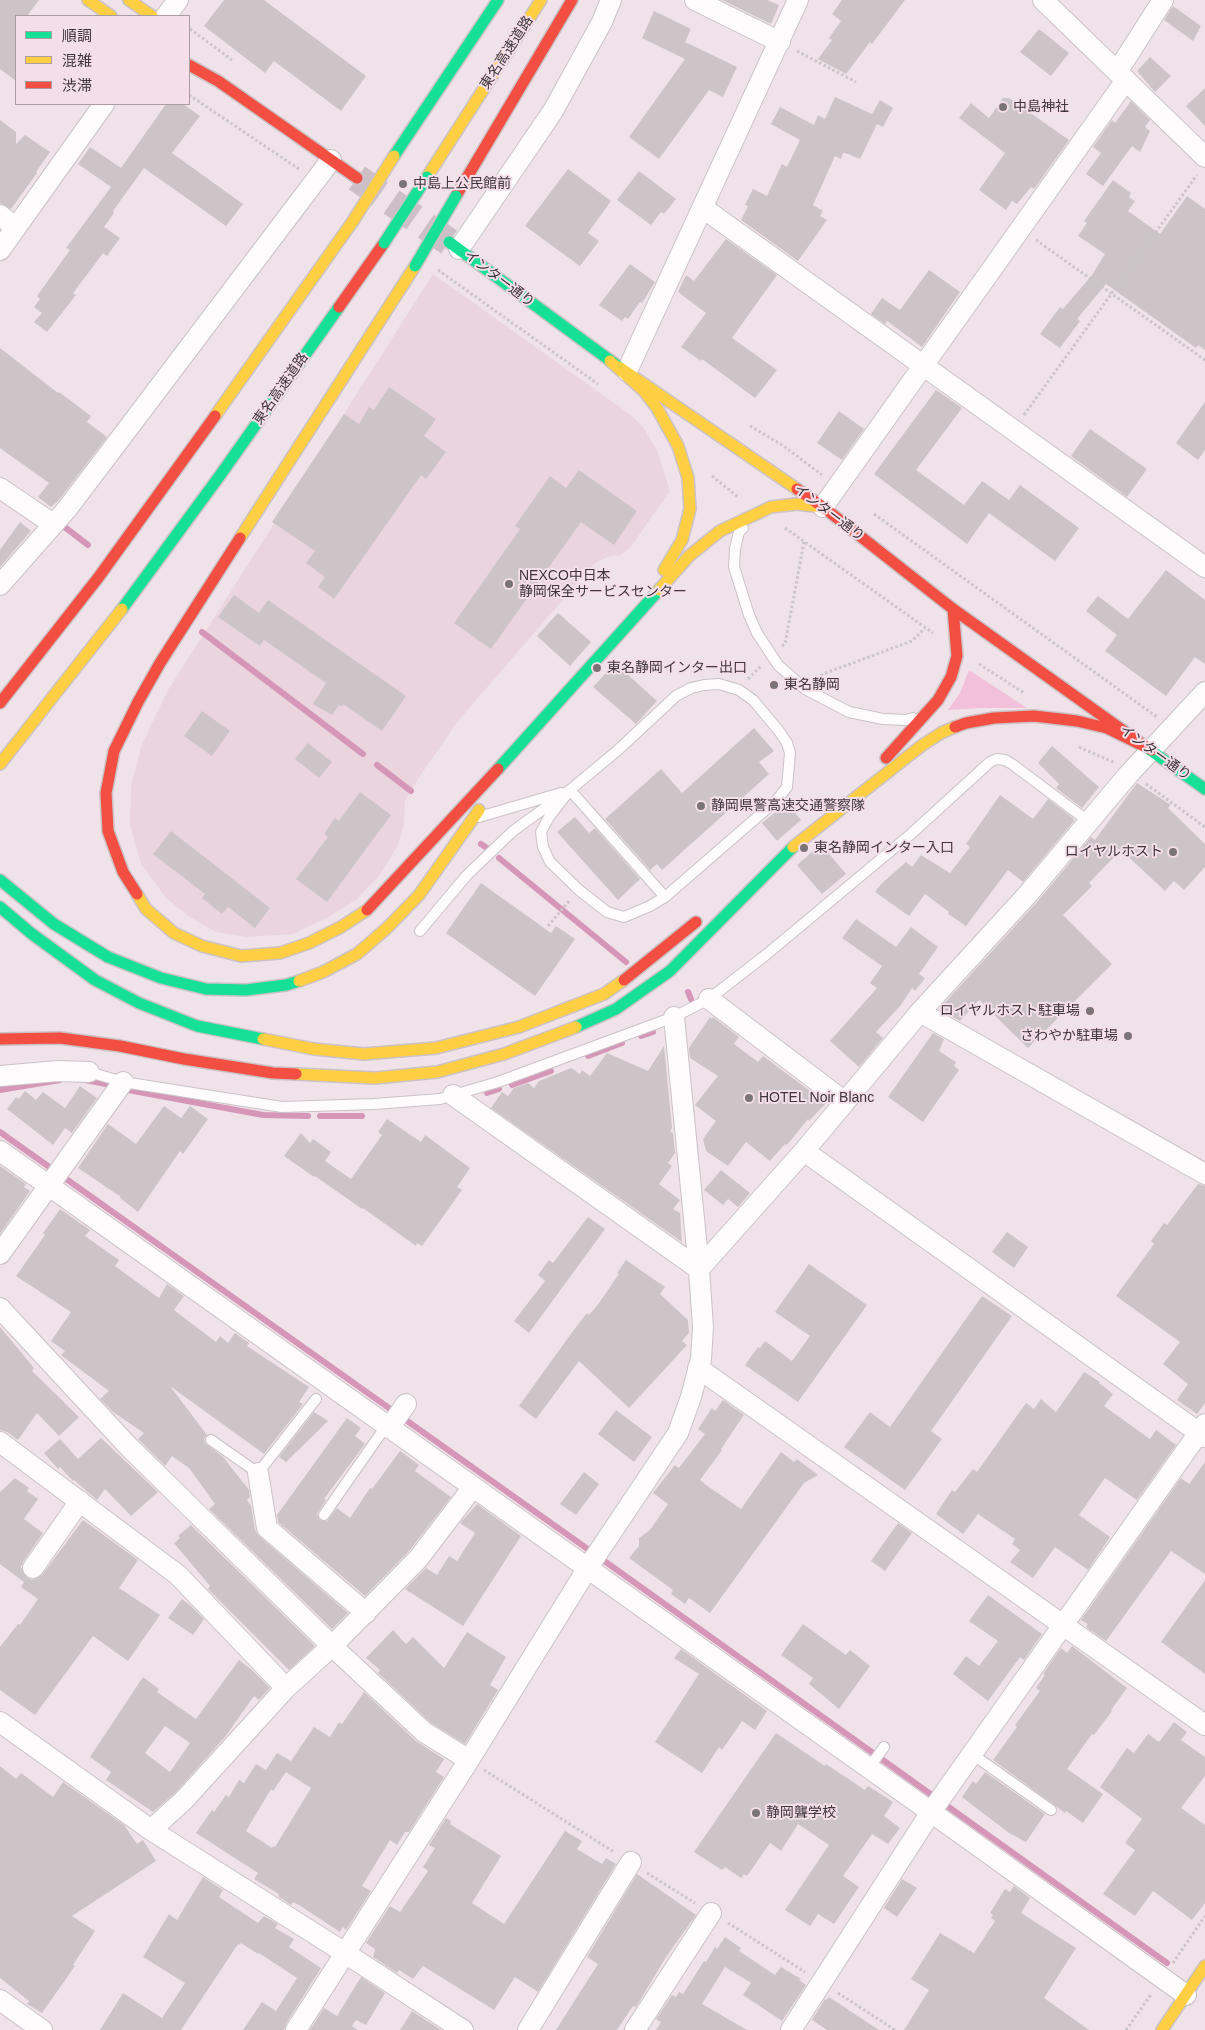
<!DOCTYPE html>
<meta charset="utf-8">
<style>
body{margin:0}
#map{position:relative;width:1205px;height:2030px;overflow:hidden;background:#efe3e9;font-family:Helvetica,"Noto Sans JP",sans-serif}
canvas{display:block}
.legend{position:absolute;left:15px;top:15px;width:175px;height:90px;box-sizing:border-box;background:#f4dee8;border:1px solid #ab9ba2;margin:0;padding:6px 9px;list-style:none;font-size:15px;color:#3e363a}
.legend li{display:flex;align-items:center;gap:10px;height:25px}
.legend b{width:25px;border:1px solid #ab9ba2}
</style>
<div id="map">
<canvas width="1205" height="2030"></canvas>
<ul class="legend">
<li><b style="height:6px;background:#16e098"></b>順調</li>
<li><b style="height:6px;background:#ffcf43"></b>混雑</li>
<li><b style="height:6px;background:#f24e42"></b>渋滞</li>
</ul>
</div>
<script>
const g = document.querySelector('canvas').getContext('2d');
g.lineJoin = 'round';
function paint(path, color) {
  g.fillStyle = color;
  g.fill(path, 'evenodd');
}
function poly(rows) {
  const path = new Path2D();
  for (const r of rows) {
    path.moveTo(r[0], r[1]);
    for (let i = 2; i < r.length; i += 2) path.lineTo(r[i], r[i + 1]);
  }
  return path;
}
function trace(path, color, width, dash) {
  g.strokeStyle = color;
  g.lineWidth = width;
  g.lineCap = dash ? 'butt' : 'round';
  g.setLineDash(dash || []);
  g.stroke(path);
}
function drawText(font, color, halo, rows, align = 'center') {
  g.font = font + ' Helvetica,"Noto Sans JP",sans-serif';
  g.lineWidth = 4;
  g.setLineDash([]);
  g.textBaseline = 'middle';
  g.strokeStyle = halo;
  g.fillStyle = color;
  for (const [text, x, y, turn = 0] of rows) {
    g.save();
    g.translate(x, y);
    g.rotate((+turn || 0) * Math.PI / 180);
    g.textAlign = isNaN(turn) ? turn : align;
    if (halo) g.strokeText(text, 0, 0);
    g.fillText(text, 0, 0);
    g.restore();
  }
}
paint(poly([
 [433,274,631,415,643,427,658,452,670,491,630,548,621,555,607,557,593,565,458,721,420,776,405,801,404,824,398,845,379,876,356,900,327,918,293,934,247,937,216,932,188,916,166,898,141,864,130,825,131,785,142,744,168,690]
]), '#ead5df');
paint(poly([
 [969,670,1027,708,982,708,948,710,960,693]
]), '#f2c0da');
trace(poly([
 [62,525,88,545],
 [202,632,363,754],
 [377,765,411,791],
 [481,844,487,848],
 [499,858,626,962],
 [688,992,691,999],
 [641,1036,653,1032],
 [588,1056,622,1043],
 [85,1080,111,1085],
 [512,1085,551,1071],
 [0,1090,60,1080],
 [128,1090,263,1115,308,1116],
 [487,1093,499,1089],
 [320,1116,362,1116],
 [0,1132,582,1545,1167,1963]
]), '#d596b7', 6);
paint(poly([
 [0,0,39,0,27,16,16,16,16,81,0,69],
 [224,0,264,0,366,76,341,111,274,61,265,73,204,26],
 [722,0,767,0,779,5,771,24],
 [842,0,905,0,872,44,870,42,846,74,818,59,832,40,829,38,841,21,832,14],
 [1173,6,1201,26,1193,41,1164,20],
 [654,11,691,29,685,42,737,67,723,97,709,90,659,159,629,137,685,59,642,38],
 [1039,29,1069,53,1051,76,1020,52],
 [1150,57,1171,76,1155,92,1137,71],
 [1205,88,1205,126,1186,106],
 [835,97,872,114,880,100,893,108,883,127,877,124,860,159,848,154,843,153,841,159,835,156,813,205,823,211,820,216,827,220,798,261,741,220,748,206,745,205,753,189,767,196,782,164,787,167,800,140,771,124,780,107,814,125,818,115,825,119],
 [1003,98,1009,98,1069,140,1034,189,1031,187,1017,204,1012,201,1006,210,979,190,1005,153,959,118,971,103,989,118],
 [1131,101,1150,120,1145,127,1150,131,1140,152,1132,146,1103,186,1086,174,1101,153,1093,147,1112,120,1115,123],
 [166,104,183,104,200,116,172,153,243,204,226,226,144,168,113,211,114,213,104,227,120,238,107,256,103,253,92,268,73,293,76,295,47,332,34,322,42,313,34,307,40,299,37,296,70,250,66,248,111,187,78,164,90,147,121,168],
 [0,120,16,132,16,144,25,135,50,152,36,172,37,173,11,209,0,203],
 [568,169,611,201,588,233,599,241,580,266,525,226],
 [639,171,676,199,664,214,661,212,651,225,617,200],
 [1113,180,1131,193,1129,197,1135,201,1128,211,1160,234,1187,196,1205,209,1205,350,1198,345,1196,348,1106,284,1077,319,1080,321,1060,348,1040,334,1060,307,1063,309,1092,275,1105,254,1078,236,1087,223,1084,221],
 [726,239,777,275,732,338,777,370,755,398,702,359,701,361,681,347,706,313,678,292,686,275,694,281],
 [630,264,655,282,642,303,640,302,628,319,625,317,622,321,599,305],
 [929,270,960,292,922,347,887,321,885,324,871,314,882,298,900,310],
 [0,348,58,393,59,392,91,416,87,422,107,437,58,501,51,507,38,497,49,483,0,448],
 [389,387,436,419,424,436,446,452,426,479,421,475,334,599,318,587,325,577,306,563,315,551,272,522,344,414,359,424,369,407,374,410],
 [936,390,962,408,916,470,964,505,982,481,1009,500,1020,485,1079,528,1055,561,989,513,967,544,874,474],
 [1205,402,1205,450,1198,460,1176,443],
 [839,411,864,429,842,460,817,443],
 [1090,429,1147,469,1127,497,1071,456],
 [579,470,637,511,614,545,581,522,491,649,454,623,520,529,515,526,550,476,566,488],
 [20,522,31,531,0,567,0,550],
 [1166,570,1205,600,1205,664,1195,657,1166,696,1105,651,1117,635,1086,611,1098,596,1128,619],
 [234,595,259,613,268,600,406,696,382,731,343,704,342,707,339,705,332,715,313,704,326,683,264,640,260,646,218,617],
 [558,613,591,642,570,666,537,636],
 [615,663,657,701,636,724,593,687],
 [202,711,230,731,212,756,184,736],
 [754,728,774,751,759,762,769,774,662,870,657,864,650,870,605,819,661,769,682,793],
 [308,743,332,762,319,778,295,759],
 [1052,746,1099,787,1082,808,1056,788,1059,784,1038,763],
 [1137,783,1171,805,1168,808,1205,844,1205,867,1184,890,1174,881,1165,891,1122,851,1120,853,1119,852,1089,883,1092,886,1063,915,1112,964,1028,1048,979,1000,960,1021,946,1013,940,1008,1037,902,1091,837,1095,840],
 [360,792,391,815,327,902,296,879,328,837,324,834,335,818,339,821],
 [1000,795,1033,819,1048,799,1073,818,1074,821,1023,882,1008,870,966,926,948,914,949,912,925,894,909,916,875,892,881,884,906,862,912,867,921,855,950,873,970,847,966,844],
 [787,803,801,820,777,841,762,823],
 [575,817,589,833,595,828,640,879,618,900,557,832],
 [171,831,270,908,255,928,228,907,222,914,202,898,205,894,153,854],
 [821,844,846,874,822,894,797,865],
 [481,883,551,933,556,926,575,939,535,996,446,933],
 [856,919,896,947,911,927,938,947,919,974,925,978,915,991,912,988,901,1005,876,1032,883,1038,859,1067,830,1041,877,988,870,983,882,966,842,938],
 [710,1017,712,1019,713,1017,739,1037,734,1044,758,1062,763,1056,826,1103,809,1121,808,1119,787,1145,785,1144,770,1161,746,1142,728,1166,706,1151,703,1139,716,1121,695,1105,718,1076,690,1058,689,1048],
 [933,1033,944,1039,939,1051,956,1062,954,1066,959,1070,923,1122,888,1097],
 [664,1046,672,1128,670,1131,673,1133,675,1153,668,1163,672,1166,659,1184,680,1200,673,1209,680,1213,682,1242,491,1108,502,1092,508,1096,514,1088,528,1083,534,1088,539,1081,571,1068,580,1074,582,1070,590,1076,607,1053,648,1071],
 [80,1086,97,1098,72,1133,65,1128,53,1145,7,1109,16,1097,19,1099,25,1091,36,1100,43,1092,65,1108],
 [164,1106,181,1118,190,1106,208,1119,183,1154,180,1151,138,1212,120,1198,121,1197,78,1168,108,1124,136,1144],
 [387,1119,421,1142,425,1135,470,1168,457,1187,462,1190,422,1246,417,1243,416,1246,363,1208,362,1209,315,1176,314,1177,284,1156,301,1133,310,1143,313,1139,331,1152,325,1161,351,1179,382,1135,378,1132],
 [0,1166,26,1184,24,1187,30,1191,0,1234],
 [721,1170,750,1193,738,1207,728,1199,723,1205,704,1190],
 [1198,1184,1205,1186,1205,1403,1197,1414,1177,1400,1188,1384,1163,1364,1180,1342,1116,1296,1154,1244,1151,1241,1164,1223,1167,1225],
 [60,1209,90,1230,85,1236,119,1260,115,1266,159,1298,167,1284,184,1296,174,1310,216,1342,220,1336,228,1343,235,1333,249,1343,247,1346,309,1387,299,1402,303,1404,264,1454,170,1386,207,1435,204,1439,205,1443,223,1457,249,1490,250,1497,247,1500,251,1506,255,1530,259,1536,348,1613,332,1629,209,1509,215,1504,189,1468,172,1456,165,1466,138,1439,144,1433,113,1412,100,1399,109,1391,61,1355,65,1351,51,1341,71,1312,16,1276,45,1235,43,1233],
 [588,1217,605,1229,529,1333,514,1321,545,1281,538,1275,549,1260,553,1263],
 [1007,1232,1028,1247,1014,1268,992,1252],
 [626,1260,665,1287,660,1294,688,1320,689,1333,682,1341,687,1345,629,1408,579,1361,536,1419,519,1406,573,1331,587,1313,589,1315,599,1303,619,1274,617,1273],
 [809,1264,867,1305,798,1402,745,1365,758,1347,760,1348,765,1341,792,1361,810,1336,775,1312],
 [982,1296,1012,1316,931,1431,942,1439,905,1490,844,1447,870,1412,890,1427],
 [0,1327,34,1368,32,1371,79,1417,59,1436,37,1413,18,1440,7,1432,0,1430],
 [1084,1372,1100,1382,1099,1383,1113,1394,1104,1406,1150,1439,1156,1430,1176,1445,1137,1500,1105,1478,1079,1515,1110,1537,1088,1570,1055,1547,1033,1578,1010,1562,1020,1550,1012,1544,1015,1539,978,1514,963,1534,936,1514,952,1490,955,1492,973,1469,977,1472,1026,1403,1034,1409,1041,1399,1056,1412],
 [723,1400,744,1415,721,1449,722,1450,700,1480,706,1485,741,1509,781,1452,794,1462,797,1459,818,1475,804,1483,710,1613,689,1598,685,1604,671,1594,673,1590,629,1558,639,1546,639,1538,650,1530,668,1504,653,1493,675,1465,679,1468,705,1434,698,1429,712,1408,715,1411],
 [616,1410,652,1437,634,1462,598,1434],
 [314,1412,328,1421,286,1462,279,1457],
 [347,1418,361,1428,355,1436,365,1444,324,1499,326,1500,317,1514,320,1520,327,1521,337,1508,350,1518,370,1488,372,1489,400,1451,419,1465,415,1471,451,1497,409,1551,365,1596,278,1522,277,1515],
 [101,1438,158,1492,131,1516,105,1489,97,1500,74,1480,73,1481,60,1467,58,1469,44,1453,60,1439,78,1459],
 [1205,1462,1205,1574,1171,1551,1106,1641,1086,1627,1088,1624,1081,1620,1181,1478,1189,1484],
 [584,1472,599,1484,576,1515,560,1504],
 [15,1478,29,1488,27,1491,38,1499,24,1519,43,1533,23,1562,21,1567,26,1577,32,1580,42,1575,83,1520,138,1560,119,1588,160,1615,128,1661,93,1636,35,1715,0,1690,0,1647,18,1624,20,1625,38,1599,21,1587,24,1582,0,1564,0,1492],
 [477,1504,521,1536,463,1626,405,1589,426,1568,437,1575,449,1556,457,1561,475,1533,460,1523],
 [898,1523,912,1533,885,1571,871,1561],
 [191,1525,315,1646,289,1670,208,1589,210,1586,174,1543,180,1538,178,1536],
 [1205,1580,1205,1674,1161,1642],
 [988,1595,1042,1634,1024,1660,1020,1657,988,1701,953,1674,966,1656,979,1666,998,1641,969,1621],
 [182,1599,190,1605,204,1619,193,1635,168,1618],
 [803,1624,846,1655,850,1650,870,1666,839,1709,809,1684,813,1678,781,1655],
 [393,1630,406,1644,413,1637,444,1668,467,1632,506,1657,490,1685,498,1690,465,1744,431,1723,378,1673,380,1670,366,1658],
 [1072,1646,1127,1688,1111,1710,1112,1711,1094,1735,1092,1734,1067,1769,1103,1794,1083,1823,1066,1811,1065,1813,993,1760,1017,1727,1015,1725,1040,1691,1036,1688,1045,1675,1043,1674,1061,1648,1067,1653],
 [681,1649,767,1711,755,1730,742,1721,722,1750,719,1747,702,1773,655,1742,699,1674,674,1658],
 [239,1660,253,1671,270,1688,259,1700,254,1696,225,1737,176,1792,153,1812,106,1780,111,1772,90,1757,143,1677,159,1689,157,1692,196,1719],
 [165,1726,190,1743,170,1772,145,1753],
 [364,1692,416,1741,444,1759,436,1772,444,1777,409,1832,405,1832,397,1845,390,1840,362,1886,371,1891,346,1930,343,1927,340,1932,299,1905,293,1902,291,1905,278,1896,279,1894,254,1879,258,1873,196,1833,212,1810,214,1812,226,1795,229,1797,239,1780,244,1783,256,1764,266,1770,277,1753,291,1761,314,1727,330,1737,339,1722,342,1724],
 [286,1772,311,1788,275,1847,273,1846,272,1848,246,1831,271,1789,273,1791],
 [1174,1722,1187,1732,1181,1740,1205,1757,1205,1776,1181,1808,1205,1825,1205,1903,1192,1920,1153,1891,1135,1916,1103,1894,1135,1850,1125,1843,1142,1819,1100,1787,1127,1748,1134,1753,1148,1734,1159,1742],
 [776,1733,825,1766,826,1764,865,1790,868,1786,893,1802,884,1816,900,1828,888,1844,872,1834,843,1876,859,1887,834,1924,818,1914,810,1926,785,1910,829,1845,798,1824,781,1851,770,1843,747,1876,744,1874,741,1878,725,1867,722,1870,694,1852],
 [0,1766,16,1779,21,1773,53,1797,63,1782,124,1825,137,1844,143,1840,156,1861,72,1916,95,1931,73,1965,75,1966,42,2013,27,2004,29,2001,0,1978],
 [985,1772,1045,1814,1026,1842,1009,1833,962,1797,973,1781,976,1784],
 [446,1818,451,1821,450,1824,501,1856,472,1903,504,1924,565,1831,582,1841,577,1849,602,1864,606,1858,616,1864,538,1992,515,1977,494,2010,423,1966,413,1979,399,1970,397,1973,373,1957,375,1949,366,1943,390,1906,400,1912,428,1871,423,1867,435,1848,429,1845],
 [637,1874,696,1915,666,1957,636,2007,633,2006,617,2030,556,2030,598,1964,587,1957],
 [203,1877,223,1890,219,1897,258,1923,264,1916,278,1924,275,1928,294,1939,289,1947,321,1968,286,2024,284,2030,243,2030,262,2002,276,2011,297,1978,259,1953,258,1954,241,1943,240,1945,238,1944,181,2030,100,2030,123,1993,162,2018,185,1983,143,1957,169,1914,177,1920],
 [902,1879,917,1888,897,1917,884,1908],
 [1014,1886,1030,1898,1021,1913,1076,1948,1044,1998,1089,2030,904,2030,929,1990,911,1979,940,1933,974,1953,995,1921,991,1918,993,1915,990,1913,1005,1889,1010,1892],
 [725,1937,741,1948,739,1951,775,1975,781,1967,801,1979,799,1980,806,1985,782,2021,743,1995,751,1983,725,1967,702,2004,747,2030,656,2030,661,2022,656,2019,672,1995,676,1997,679,1992,683,1994,704,1961,706,1962,715,1947,717,1949],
 [361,1977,385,1993,366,2025,356,2020,352,2026,358,2030,310,2030,324,2008,337,2016],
 [829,1997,879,2030,827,2030,812,2020,825,1999,826,2000],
 [412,2011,441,2030,400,2030]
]), '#cdc4c8');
trace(poly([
 [357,178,449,242]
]), '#ccc0c6', 28, [28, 14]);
const lane = poly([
 [743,528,739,532,735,549,734,567,749,615,757,633,778,665,805,689,849,712,883,719,906,720,913,718],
 [570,790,665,897],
 [479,817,561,793],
 [420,931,467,875,513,831,570,790,618,750,676,696,691,688,704,685,719,684,739,690,753,700,779,731,787,743,790,753,787,787,777,800,665,897,650,906,624,917,607,912,579,890,550,862,543,847,541,832,549,817,570,790],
 [89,1072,123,1082,282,1107,374,1104,440,1099,498,1082,674,1017,709,999,767,954,911,834,990,762,997,759,1005,760,1012,764,1088,821],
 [211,1440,258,1473,316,1399],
 [324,1515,386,1426],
 [972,1754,1051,1810],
 [869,1768,884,1747]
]);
const street = poly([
 [695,0,780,42],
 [1043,0,1205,157],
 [166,16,178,0],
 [1117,72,1163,0],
 [703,208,1205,567],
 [0,215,16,228],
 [459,249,553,111,602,22,611,0],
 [0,250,104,104],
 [627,371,798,0],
 [0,488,53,524],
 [823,507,1126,80],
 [0,585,67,509,331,160],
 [709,999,845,1102],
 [920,1012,1205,1174],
 [0,1076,58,1071,89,1072],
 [453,1095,699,1269,804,1151,920,1012,1028,894,1128,775,1205,692],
 [0,1151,931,1812,1186,1995],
 [804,1151,1205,1437],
 [0,1254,123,1082],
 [0,1308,129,1447,332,1646,424,1732,469,1760],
 [698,1368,1205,1725],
 [389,1428,406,1404],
 [0,1442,178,1575,286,1688],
 [258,1473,267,1528,366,1613],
 [33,1568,80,1501],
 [0,1722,151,1830,345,1953,463,2030],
 [151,1830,184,1800,286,1688,332,1646,418,1559,473,1487],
 [0,2000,42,2030],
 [296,2030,469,1760,589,1566,678,1433,691,1397,701,1359,703,1327,699,1269,674,1017],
 [528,2030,631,1862],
 [635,2030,711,1913],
 [791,2030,931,1812,1205,1424]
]);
const fast = poly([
 [394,156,498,0],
 [449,242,619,367],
 [122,609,221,474,339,307],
 [1146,747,1205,789],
 [498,769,659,590],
 [0,880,54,924,108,957,161,978,206,989,246,990,286,985,299,981],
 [0,907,32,934,95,980,139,1003,197,1026,263,1039],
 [576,1027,616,1009,670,971,793,847]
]);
const slow = poly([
 [88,0,111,16],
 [129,0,152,16],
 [427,177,541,0],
 [610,361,644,391,657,408,678,446,688,478,690,509,682,540,664,570],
 [619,367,797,489],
 [215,416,353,221],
 [240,538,415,266],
 [659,590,689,556,720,531,771,507,797,504,823,507],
 [0,764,122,609],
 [793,847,921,746,941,733,955,727],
 [137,894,146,909,174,933,202,946,241,956,280,953,309,943,341,927,367,910],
 [299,981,323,972,357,954,388,927,419,895,479,810],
 [263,1039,314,1049,364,1054,436,1048,519,1027,604,994,624,980],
 [296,1074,375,1078,437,1072,504,1054,576,1027],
 [1162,2030,1205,1966]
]);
const jam = poly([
 [189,65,218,81,357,178],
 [456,196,572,0],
 [339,307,384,243],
 [797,489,823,507,953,609,1146,747],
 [0,703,98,578,215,416],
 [955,727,966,723,994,718,1034,716,1077,721,1107,728,1152,750],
 [886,758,938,700,951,677,957,656,953,609],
 [137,894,123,872,108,831,106,793,114,751,138,702,160,663,240,538],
 [367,910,498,769],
 [624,980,696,922],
 [0,1039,60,1038,120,1046,184,1059,273,1073,296,1074]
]);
trace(lane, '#cbc2c6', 12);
trace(street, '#cbc2c6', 22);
trace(fast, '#cbc2c6', 14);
trace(slow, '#cbc2c6', 14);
trace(jam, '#cbc2c6', 14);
trace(poly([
 [190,29,232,60],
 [797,51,856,82],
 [189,95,299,169],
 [1036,240,1205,360],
 [438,270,598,384],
 [1024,415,1197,175],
 [750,426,782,445,822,475],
 [712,476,738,497],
 [874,514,1157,717],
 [785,528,933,633],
 [782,646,785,644,804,542],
 [979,664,1024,693],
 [748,679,761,666],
 [817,679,823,674,912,641,925,628],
 [1079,747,1115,763],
 [1146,784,1205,827],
 [548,926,570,900],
 [484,1770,614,1852],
 [647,1873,695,1903],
 [728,1923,805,1972],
 [1173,1963,1205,1916],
 [838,1993,895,2030],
 [1126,2030,1152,1993]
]), '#cac5c7', 3, [2.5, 2.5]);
trace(lane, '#fdfbfc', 10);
trace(street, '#fdfbfc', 20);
trace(fast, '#16e098', 11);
trace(slow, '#ffcf43', 11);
trace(jam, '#f24e42', 11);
const fastBridge = poly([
 [384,243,427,177],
 [415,266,456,196]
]);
const slowBridge = poly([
 [353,221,394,156]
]);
trace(fastBridge, '#cbc2c6', 14, []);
trace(slowBridge, '#cbc2c6', 14, []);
trace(fastBridge, '#16e098', 11);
trace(slowBridge, '#ffcf43', 11);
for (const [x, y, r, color] of [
 [1003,107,5,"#7c7377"],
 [403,184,5,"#7c7377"],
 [509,584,5,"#7c7377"],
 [597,668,5,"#7c7377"],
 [774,685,5,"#7c7377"],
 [701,806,5,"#7c7377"],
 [804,848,5,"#7c7377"],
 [1173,852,5,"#7c7377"],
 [1090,1011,5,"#7c7377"],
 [1128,1036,5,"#7c7377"],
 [749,1098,5,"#7c7377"],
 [756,1813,5,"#7c7377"]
]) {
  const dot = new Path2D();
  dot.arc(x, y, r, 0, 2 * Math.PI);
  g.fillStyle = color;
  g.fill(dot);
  trace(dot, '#f4dee8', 2);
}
drawText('14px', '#3e363a', '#f4dee8', [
 ["東名高速道路",507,53,-57],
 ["インター通り",499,279,37],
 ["東名高速道路",281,389,-55],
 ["インター通り",829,513,37],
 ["インター通り",1155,753,36]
]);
drawText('14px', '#3e363a', '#f4dee8', [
 ["中島神社",1013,107],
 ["中島上公民館前",413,184],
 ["NEXCO中日本",519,576],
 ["静岡保全サービスセンター",519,592],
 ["東名静岡インター出口",607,668],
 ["東名静岡",784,685],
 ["静岡県警高速交通警察隊",711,806],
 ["東名静岡インター入口",814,848],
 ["ロイヤルホスト",1163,852,"right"],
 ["ロイヤルホスト駐車場",1080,1011,"right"],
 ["さわやか駐車場",1118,1036,"right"],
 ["HOTEL Noir Blanc",759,1098],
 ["静岡聾学校",766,1813]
], 'left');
</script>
